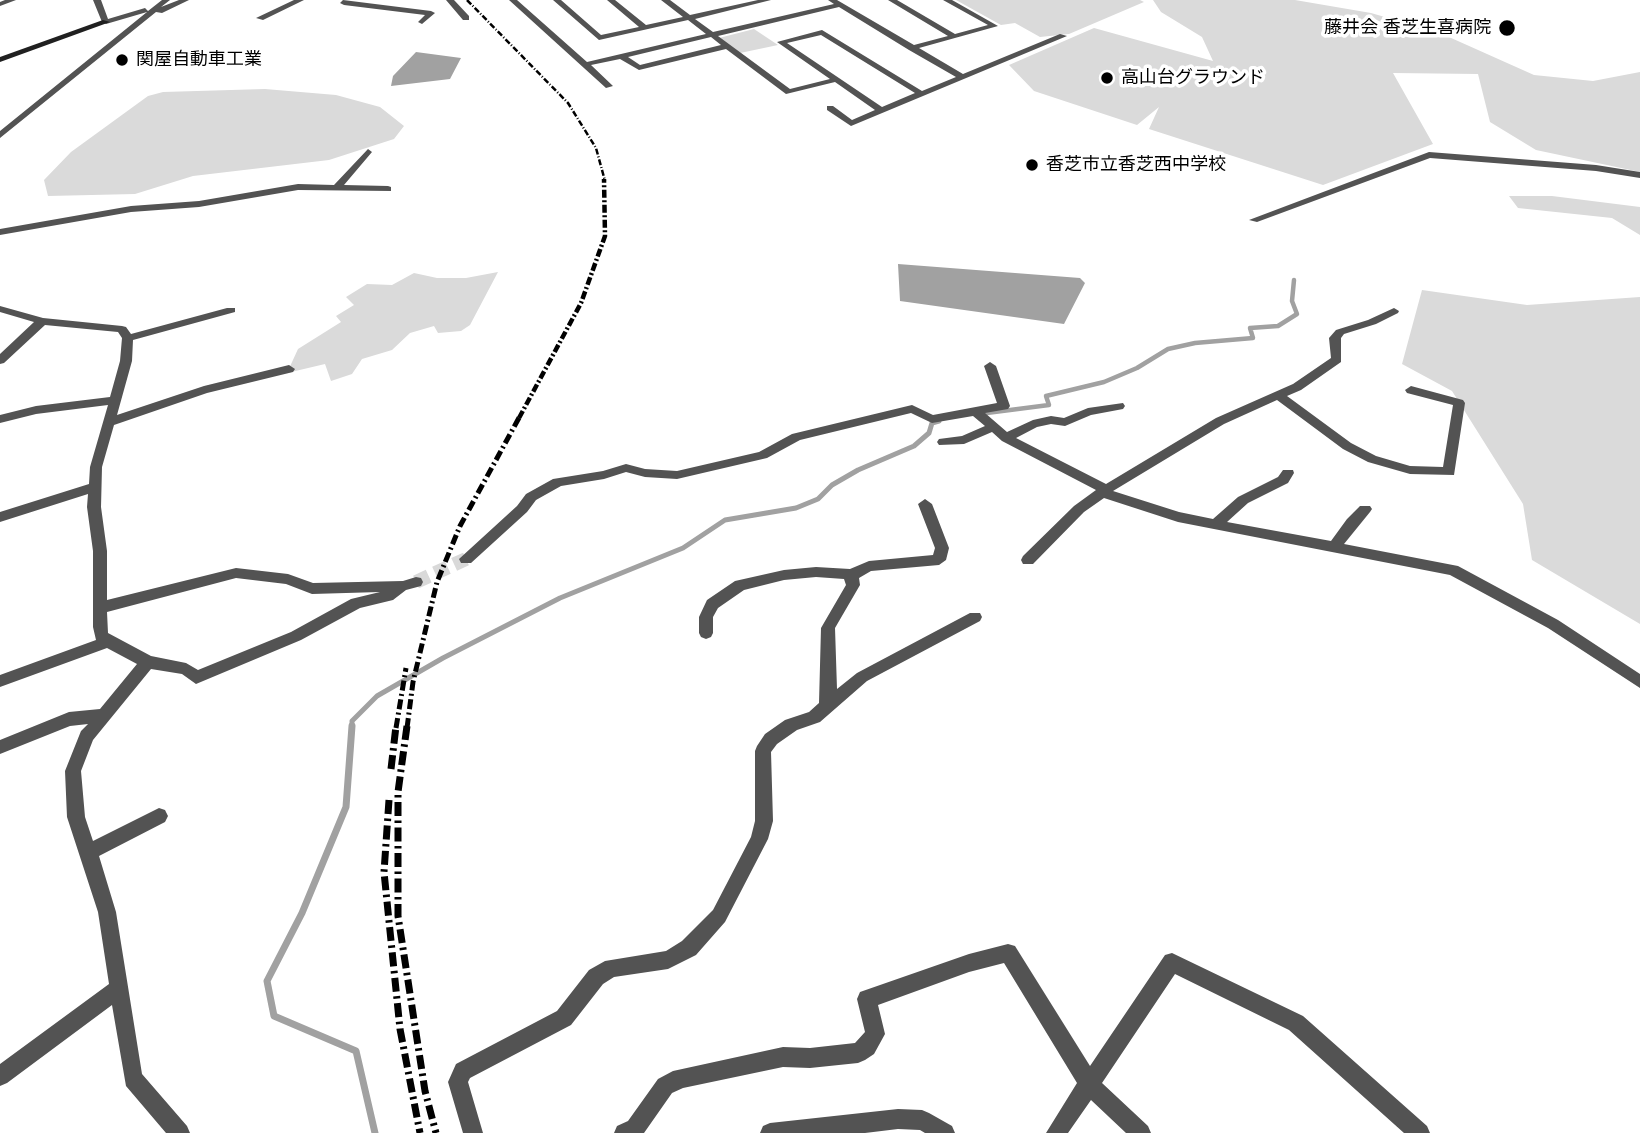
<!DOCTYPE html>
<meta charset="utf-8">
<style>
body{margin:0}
canvas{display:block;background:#fff}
</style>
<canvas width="1640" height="1133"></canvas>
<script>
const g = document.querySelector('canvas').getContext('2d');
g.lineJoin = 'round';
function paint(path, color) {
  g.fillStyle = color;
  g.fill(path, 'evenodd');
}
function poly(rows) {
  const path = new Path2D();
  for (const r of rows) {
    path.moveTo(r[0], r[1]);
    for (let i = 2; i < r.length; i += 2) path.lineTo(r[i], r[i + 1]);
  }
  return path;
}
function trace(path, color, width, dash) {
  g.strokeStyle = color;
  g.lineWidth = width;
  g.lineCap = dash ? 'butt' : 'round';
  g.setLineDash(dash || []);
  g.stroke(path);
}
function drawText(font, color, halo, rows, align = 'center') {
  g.font = font + ' Quicksand,"Noto Sans JP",sans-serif';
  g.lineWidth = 7;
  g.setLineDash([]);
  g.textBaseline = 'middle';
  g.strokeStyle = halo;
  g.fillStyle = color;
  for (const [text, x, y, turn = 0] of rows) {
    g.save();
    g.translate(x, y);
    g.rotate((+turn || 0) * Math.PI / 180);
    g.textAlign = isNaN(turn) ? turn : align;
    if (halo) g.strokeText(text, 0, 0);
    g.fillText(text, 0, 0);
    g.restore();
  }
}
paint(poly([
 [956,0,1140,0,1144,2,1069,34,1040,37,1015,23,1001,25],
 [1153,0,1295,0,1371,13,1440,33,1534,75,1593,81,1640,72,1640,172,1536,150,1490,122,1478,74,1393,73,1433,144,1323,185,1149,129,1159,107,1137,125,1034,91,1009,65,1094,28,1213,61,1202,37,1161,12],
 [754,29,778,45,740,53,719,38],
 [265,89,336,95,380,107,404,126,394,139,329,160,193,176,135,194,48,196,44,180,71,152,148,96,163,92],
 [1509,196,1552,196,1640,207,1640,235,1612,218,1518,208],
 [498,272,470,325,461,331,438,333,434,326,410,333,392,350,362,359,352,374,331,381,325,364,287,373,298,349,341,322,336,316,354,305,346,297,367,284,392,285,414,273,437,278,466,278],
 [1422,290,1527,305,1640,297,1640,624,1532,560,1523,504,1452,391,1402,364]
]), '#dadada');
paint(poly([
 [416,52,461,58,450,79,391,86,393,76],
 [898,264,1080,278,1085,283,1064,324,900,301]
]), '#a1a1a1');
trace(poly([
 [979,414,1049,405,1046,396,1104,382,1137,368,1168,349,1195,343,1253,338,1250,328,1278,326,1297,314,1292,301,1294,280]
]), '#a1a1a1', 4.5);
trace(poly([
 [352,728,352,721,377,696,443,658,560,598,683,548,725,520,796,508,818,499,832,485,858,470,914,446,929,433,932,423,939,421]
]), '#a1a1a1', 5);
trace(poly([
 [352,726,346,807,302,913,267,981,274,1016,356,1051,375,1133]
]), '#a1a1a1', 7);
trace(poly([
 [416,582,466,559]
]), '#d9d9d9', 14, [14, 7]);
paint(poly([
 [5,0,16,0,0,6,0,2,5,0],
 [93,0,101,0,108,19,145,8,148,11,162,0,170,0,161,7,179,0,189,0,162,13,156,12,0,138,0,131,147,12,106,24,102,22,93,0],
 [294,0,304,0,263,20,256,18,294,0],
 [343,0,431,11,435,13,422,24,418,22,425,15,344,5,340,3,343,0],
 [446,0,454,0,469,16,469,20,463,20,446,0],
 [509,0,517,0,587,62,706,34,688,20,599,40,553,0,561,0,601,35,639,27,607,0,615,0,646,25,683,17,661,0,670,0,690,15,758,0,771,0,695,19,713,32,834,4,828,0,837,0,914,45,948,36,888,0,897,0,955,34,988,25,943,0,952,0,998,26,919,48,963,74,1060,34,1067,36,851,126,827,110,827,106,833,106,852,120,875,110,835,82,786,94,726,49,639,70,620,59,591,65,613,86,606,88,509,0],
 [839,7,909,50,956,77,922,91,822,30,777,42,830,79,790,89,718,36,839,7],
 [821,35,915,93,882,107,787,43,821,35],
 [711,37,721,45,640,65,628,57,711,37],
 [368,149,372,152,344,185,388,186,391,187,391,191,298,190,199,207,131,212,0,235,0,229,131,206,199,201,298,184,334,185,368,149],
 [1429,152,1596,165,1640,172,1640,178,1596,171,1430,158,1257,222,1249,220,1429,152],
 [0,306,43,318,122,326,126,327,131,334,227,308,235,308,235,312,133,340,132,361,117,415,204,386,289,365,295,369,293,372,207,393,114,425,102,467,101,507,107,551,107,600,236,568,288,574,313,583,403,581,416,577,421,578,423,582,421,586,406,590,393,600,360,608,301,640,196,684,182,674,151,669,93,740,81,771,85,817,93,841,159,808,165,810,168,816,165,822,99,856,116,912,142,1074,187,1126,190,1133,166,1133,126,1086,112,1005,7,1083,0,1086,0,1064,109,984,98,912,67,817,65,771,81,731,88,724,70,726,0,754,0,740,69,712,100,709,137,664,107,648,0,687,0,675,96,640,93,627,93,551,87,507,88,494,0,522,0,512,89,484,90,467,108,405,36,414,0,423,0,415,36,406,110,397,120,361,122,338,118,332,45,325,4,363,0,364,0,354,34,322,0,312,0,306],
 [236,578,286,584,312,594,380,592,351,599,291,632,198,670,186,663,151,656,108,633,107,612,236,578],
 [1394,308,1399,311,1398,313,1376,324,1344,334,1341,338,1341,362,1301,390,1287,396,1351,443,1376,456,1410,466,1443,467,1453,405,1407,393,1405,390,1411,386,1463,400,1465,403,1454,475,1410,474,1368,462,1343,449,1277,400,1224,424,1113,491,1179,512,1213,519,1238,497,1278,477,1283,470,1293,470,1294,473,1288,483,1248,503,1227,522,1331,541,1347,519,1360,506,1370,506,1372,509,1370,512,1344,544,1458,566,1558,620,1640,674,1640,688,1548,628,1450,575,1178,522,1104,498,1084,512,1033,564,1023,564,1021,560,1023,556,1074,506,1096,490,1002,441,992,432,964,444,939,445,937,442,939,439,962,436,985,426,973,416,932,423,911,413,800,440,767,458,677,479,645,477,626,472,604,479,561,486,536,500,527,512,471,563,461,563,459,559,517,506,526,494,553,479,603,471,626,464,645,469,677,471,759,452,792,434,912,405,933,415,997,403,984,366,990,362,996,366,1010,406,1008,409,985,413,1007,432,1033,420,1051,416,1064,418,1088,408,1123,403,1125,406,1123,409,1091,415,1065,426,1051,424,1037,427,1016,438,1106,484,1216,418,1293,384,1331,358,1329,338,1336,330,1368,320,1394,308],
 [925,499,932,504,949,548,946,560,939,565,871,571,859,578,860,585,835,628,837,689,857,673,970,613,980,613,982,617,980,621,867,681,820,722,797,730,777,744,771,752,773,821,768,839,725,922,696,955,668,969,614,977,603,984,571,1025,470,1078,468,1082,483,1133,463,1133,448,1082,456,1064,557,1011,589,970,605,961,666,951,682,941,713,910,751,837,755,821,755,751,757,746,765,734,785,720,809,712,819,703,821,628,846,585,844,579,816,577,784,580,744,590,718,608,713,617,713,633,711,637,706,639,701,637,699,633,699,617,707,600,735,581,784,570,816,567,850,569,869,561,933,555,935,548,918,504,925,499],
 [1008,944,1015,946,1090,1066,1165,955,1172,953,1303,1016,1427,1126,1430,1133,1404,1133,1289,1030,1175,974,1102,1083,1148,1126,1151,1133,1126,1133,1091,1100,1068,1133,1046,1133,1077,1083,1004,963,969,972,878,1005,885,1034,874,1054,865,1060,858,1063,810,1068,783,1067,683,1088,672,1093,644,1133,614,1133,617,1126,628,1121,658,1079,673,1071,783,1047,810,1048,855,1043,865,1032,857,999,860,992,969,954,1008,944],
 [898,1109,922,1110,929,1113,952,1126,955,1133,925,1133,920,1130,898,1129,865,1133,760,1133,763,1126,770,1123,898,1109]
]), '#535353');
paint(poly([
 [103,20,110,22,0,62,0,57,103,20]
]), '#202020');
trace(poly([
 [467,0,568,103,596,148,605,181]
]), '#000', 2.5, [6, 2, 1, 2]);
trace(poly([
 [519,418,581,303,605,236,604,179]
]), '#000', 4.5, [8, 2.5, 2, 2.5]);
trace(poly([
 [396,728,406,668],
 [407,728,413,682,437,582,460,526,520,416]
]), '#000', 5, [10, 3.5, 2, 3.5]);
trace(poly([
 [407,726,398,792,398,916,425,1091,436,1133],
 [391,769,396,726],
 [389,800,384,872,400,1029,420,1133]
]), '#000', 7, [14, 4.5, 2.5, 4.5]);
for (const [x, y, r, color] of [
 [1507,28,9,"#000"],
 [122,60,7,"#000"],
 [1107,78,7,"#000"],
 [1032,165,7,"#000"]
]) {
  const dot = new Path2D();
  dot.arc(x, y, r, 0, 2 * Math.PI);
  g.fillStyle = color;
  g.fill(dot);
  trace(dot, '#fff', 2.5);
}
drawText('18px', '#000', '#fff', [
 ["藤井会 香芝生喜病院",1491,28,"right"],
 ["関屋自動車工業",136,60],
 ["高山台グラウンド",1121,78],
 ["香芝市立香芝西中学校",1046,165]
], 'left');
</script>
